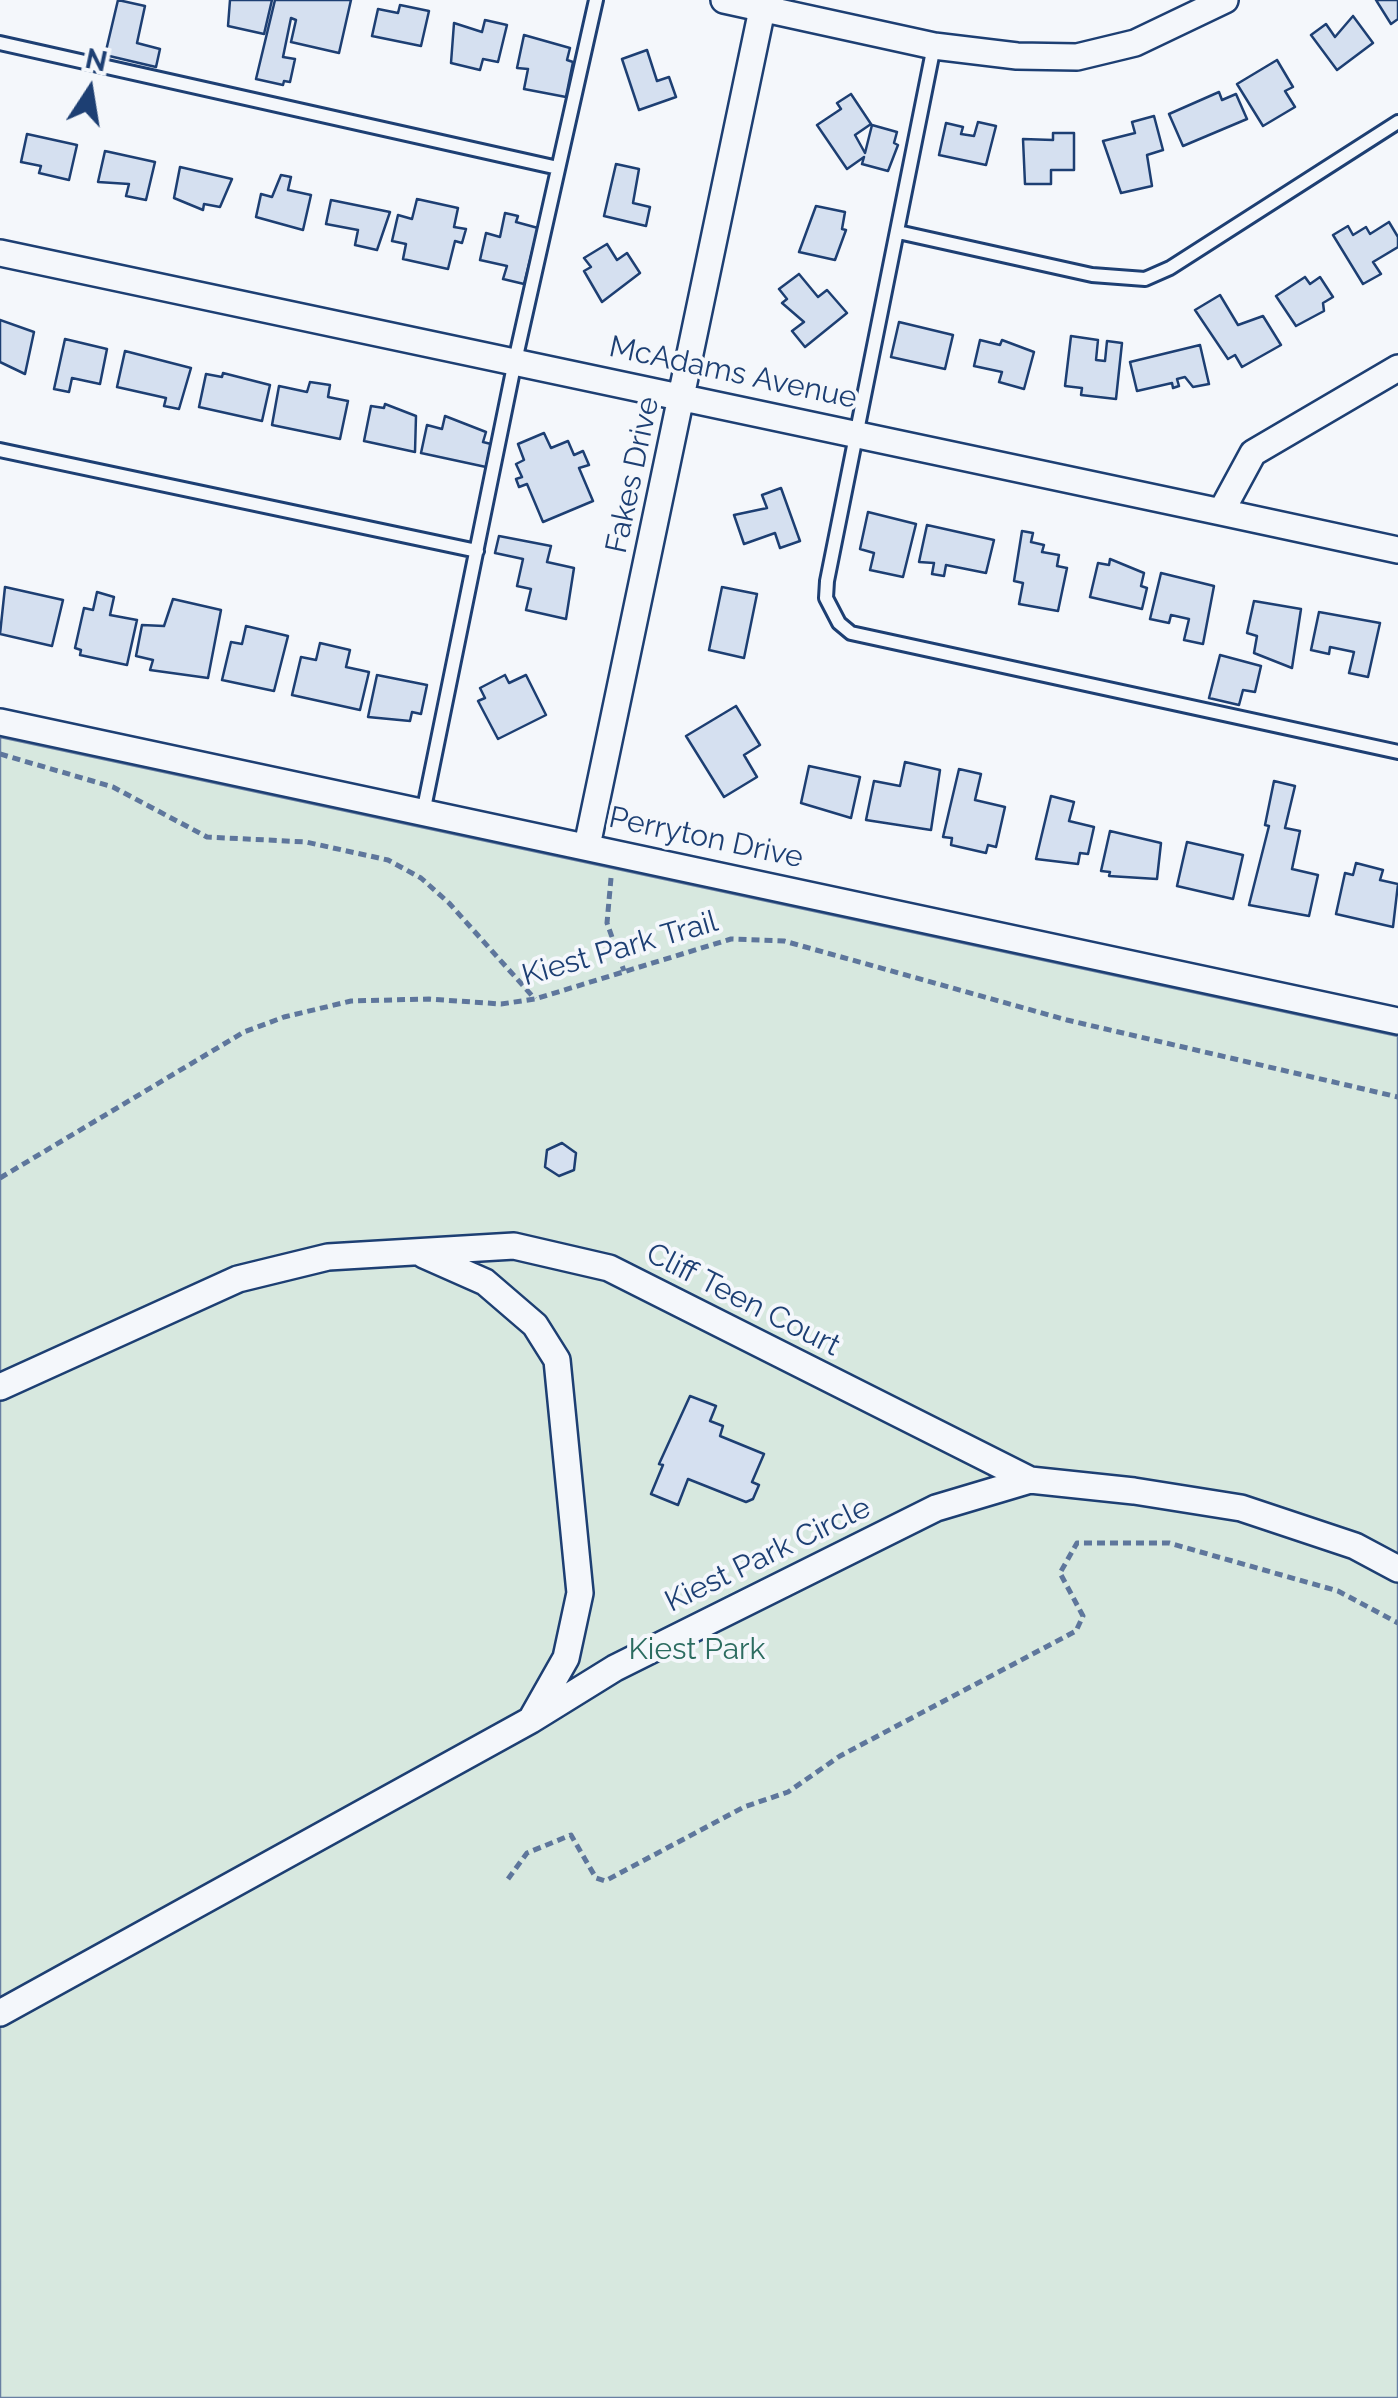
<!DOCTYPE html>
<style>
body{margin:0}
#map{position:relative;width:1398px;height:2398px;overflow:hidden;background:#f4f7fb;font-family:Raleway,sans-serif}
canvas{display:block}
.north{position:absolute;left:40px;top:40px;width:100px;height:100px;-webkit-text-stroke:8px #f4f7fb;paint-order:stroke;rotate:12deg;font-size:28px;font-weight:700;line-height:40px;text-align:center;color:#1d3f73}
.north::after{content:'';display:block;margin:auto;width:35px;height:45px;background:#1d3f73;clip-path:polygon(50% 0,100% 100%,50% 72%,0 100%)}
</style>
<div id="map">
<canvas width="1398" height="2398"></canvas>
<div class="north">N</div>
</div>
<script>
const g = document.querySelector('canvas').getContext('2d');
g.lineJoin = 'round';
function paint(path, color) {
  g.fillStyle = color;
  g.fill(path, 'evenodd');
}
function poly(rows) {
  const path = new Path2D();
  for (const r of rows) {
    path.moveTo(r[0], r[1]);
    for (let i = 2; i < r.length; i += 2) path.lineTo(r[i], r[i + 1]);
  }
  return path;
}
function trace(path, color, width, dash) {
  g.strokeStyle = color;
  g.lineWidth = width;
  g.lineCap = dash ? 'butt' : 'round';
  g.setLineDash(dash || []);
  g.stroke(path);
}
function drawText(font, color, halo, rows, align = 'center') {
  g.font = font + ' Raleway,sans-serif';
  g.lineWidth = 8;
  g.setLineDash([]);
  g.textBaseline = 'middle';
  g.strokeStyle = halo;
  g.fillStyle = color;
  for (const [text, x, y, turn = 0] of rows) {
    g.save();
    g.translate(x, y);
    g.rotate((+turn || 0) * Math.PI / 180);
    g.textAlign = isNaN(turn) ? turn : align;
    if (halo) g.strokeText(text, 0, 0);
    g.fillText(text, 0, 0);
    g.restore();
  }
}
const green = poly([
 [0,737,1398,1036,1398,2398,0,2398,0,737]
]);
paint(green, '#d7e8df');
trace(green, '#687fa3', 2.5);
const building = poly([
 [118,0,145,6,137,43,160,49,156,67,105,55,118,0],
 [230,0,272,0,264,34,228,26,230,0],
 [275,0,351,0,339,53,291,42,296,20,291,18,283,57,295,59,290,82,284,81,283,85,256,79,275,0],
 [1376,0,1398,0,1398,19,1391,24,1376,0],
 [400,5,429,11,421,46,372,36,378,9,398,13,400,5],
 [1353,16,1373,43,1337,70,1311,35,1326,24,1335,37,1353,16],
 [485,20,507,25,498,62,483,59,480,70,451,63,454,23,482,32,485,20],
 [524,35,570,48,567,60,573,62,566,97,524,89,528,69,517,68,524,35],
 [647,50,657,81,669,77,676,97,639,110,622,59,647,50],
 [1277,60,1293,87,1285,91,1295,107,1263,126,1237,84,1277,60],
 [1219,92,1222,100,1236,94,1247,119,1183,146,1169,114,1219,92],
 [851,94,871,124,855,135,865,153,872,125,897,132,894,143,898,145,888,171,862,164,864,157,847,169,817,125,841,109,837,103,851,94],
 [1154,116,1163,150,1147,155,1152,186,1121,193,1103,141,1135,133,1132,122,1154,116],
 [978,122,996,126,986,165,939,155,946,123,963,127,961,134,974,136,978,122],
 [1053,133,1074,133,1074,170,1051,170,1051,184,1025,184,1023,139,1053,140,1053,133],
 [27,134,77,145,69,180,39,173,41,166,21,162,27,134],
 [105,151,155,162,146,200,126,196,129,184,98,182,105,151],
 [616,164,639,169,633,203,650,207,646,226,604,216,616,164],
 [180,167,232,179,220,207,204,204,203,210,174,198,180,167],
 [281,175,291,177,288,190,311,195,303,230,256,217,261,194,272,197,281,175],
 [417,199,458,208,454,227,466,229,462,243,455,241,448,269,403,259,406,244,392,241,398,215,412,219,417,199],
 [331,200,390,212,377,250,355,245,358,230,326,224,331,200],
 [816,206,845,212,842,229,846,230,835,260,799,252,816,206],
 [505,213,518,216,516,222,538,228,524,284,503,279,507,266,480,260,486,233,500,237,505,213],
 [1389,222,1398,237,1398,247,1373,262,1381,274,1363,284,1333,235,1348,226,1353,235,1366,227,1370,234,1389,222],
 [607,244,617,260,627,253,640,273,602,302,584,271,591,267,584,258,607,244],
 [799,274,818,297,827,290,847,313,805,347,792,331,804,322,782,303,787,299,779,289,799,274],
 [1305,277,1310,284,1320,277,1333,297,1323,303,1324,311,1296,326,1276,296,1305,277],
 [1220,295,1238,325,1263,316,1281,345,1242,367,1235,355,1228,359,1195,310,1220,295],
 [0,320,34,332,25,374,0,362,0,320],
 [899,322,953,335,945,369,891,357,899,322],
 [1071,336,1098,340,1096,360,1105,361,1107,341,1122,343,1116,399,1081,395,1082,388,1065,386,1071,336],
 [65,339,107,349,100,384,72,378,69,392,54,389,65,339],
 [980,340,1000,345,1002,340,1034,352,1024,389,999,382,1002,372,974,366,980,340],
 [1200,345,1209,384,1193,387,1185,377,1177,379,1179,386,1173,388,1172,383,1137,391,1130,362,1200,345],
 [125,351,191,368,179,409,164,406,166,398,117,387,125,351],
 [223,373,270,385,262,421,199,407,206,374,222,377,223,373],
 [310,382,330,385,328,397,348,401,340,439,272,425,279,386,307,392,310,382],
 [385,404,416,416,415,452,364,441,371,406,384,408,385,404],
 [445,416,486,432,483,442,491,444,486,467,421,453,427,425,442,429,445,416],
 [544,433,551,448,568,441,574,455,583,451,589,465,579,468,593,501,543,522,527,484,519,487,516,479,522,477,516,464,524,460,518,444,544,433],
 [781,488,800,541,780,548,775,533,744,544,734,515,767,508,762,495,781,488],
 [868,512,916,524,903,577,870,570,874,553,860,549,868,512],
 [927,525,994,540,986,573,946,565,944,576,932,574,934,563,919,562,927,525],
 [1022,531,1033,533,1031,542,1044,545,1042,552,1059,555,1057,566,1067,568,1058,611,1019,604,1023,583,1014,581,1022,531],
 [499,536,551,546,547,562,574,568,566,619,526,610,531,589,517,586,523,559,495,553,499,536],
 [1110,559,1144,573,1141,586,1147,588,1142,609,1090,597,1098,563,1109,565,1110,559],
 [1161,573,1214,586,1203,644,1184,640,1189,619,1171,615,1169,623,1150,619,1161,573],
 [5,587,63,600,52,646,0,634,5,587],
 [722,587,757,594,744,658,709,650,722,587],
 [97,592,114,597,110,615,137,620,127,665,80,655,81,650,75,648,84,608,93,610,97,592],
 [173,599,221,610,208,678,150,670,153,660,136,656,142,625,164,626,173,599],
 [1254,601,1301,609,1292,668,1254,653,1257,636,1247,633,1254,601],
 [1319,612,1380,623,1368,677,1349,673,1354,652,1330,647,1329,654,1311,650,1319,612],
 [246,626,288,636,274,691,222,680,231,642,242,644,246,626],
 [320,643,350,650,346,667,369,672,360,710,292,695,301,657,316,660,320,643],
 [1220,655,1261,666,1255,692,1243,690,1239,705,1209,698,1220,655],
 [377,675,427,685,421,714,412,712,410,721,368,717,377,675],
 [505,675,509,683,526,675,546,715,498,739,478,701,485,698,480,688,505,675],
 [736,706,760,745,744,755,757,777,724,797,686,736,736,706],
 [905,762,940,770,931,830,866,820,874,781,900,786,905,762],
 [809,766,860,777,851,818,801,803,809,766],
 [959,769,981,774,975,800,1005,807,996,847,988,845,986,853,951,845,952,838,943,837,959,769],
 [1274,781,1295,786,1285,828,1300,831,1292,869,1318,875,1309,916,1249,905,1269,826,1265,825,1274,781],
 [1051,796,1074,802,1069,821,1094,827,1088,854,1080,853,1078,864,1036,859,1051,796],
 [1110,831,1161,843,1157,879,1109,876,1110,872,1101,871,1110,831],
 [1187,842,1243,855,1233,899,1177,886,1187,842],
 [1356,863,1383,870,1380,880,1398,884,1393,927,1336,914,1345,873,1353,875,1356,863],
 [562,1143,576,1153,574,1170,559,1176,545,1167,547,1150,562,1143],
 [690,1396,716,1406,710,1421,723,1426,720,1436,764,1454,752,1482,759,1485,753,1499,746,1502,688,1479,678,1505,651,1494,663,1465,659,1464,690,1396]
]);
paint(building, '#d5e0f0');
trace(building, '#1d3f73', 2.5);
const service = poly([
 [0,43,558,168],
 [934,46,827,581,826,598,839,623,851,633,1398,752],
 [898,232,1092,275,1145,279,1170,268,1398,122],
 [0,450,477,551],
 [423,813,515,361,596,0]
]);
const minor = poly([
 [724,0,934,46,1017,56,1077,57,1135,43,1225,0],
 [0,253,1221,512,1253,453,1398,368],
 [1221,512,1398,550],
 [0,722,1398,1021],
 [587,846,764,0],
 [424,1255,485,1282,535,1325,557,1360,580,1593,566,1658,532,1718],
 [0,1387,238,1279,328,1257,514,1246,609,1268,1030,1480],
 [0,2013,531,1720,615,1668,936,1508,1030,1480,1134,1491,1241,1508,1355,1546,1398,1569]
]);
trace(service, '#1d3f73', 18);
trace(minor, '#1d3f73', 30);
trace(poly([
 [0,754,113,787,207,837,306,842,388,860,421,878,449,903,535,999],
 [611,878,607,923,624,971],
 [0,1178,244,1032,284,1017,351,1001,429,999,501,1004,535,999,731,939,784,941,1067,1020,1398,1097],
 [508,1879,527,1853,571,1835,596,1878,605,1881,744,1807,788,1792,840,1756,1076,1631,1083,1616,1060,1573,1077,1543,1169,1543,1338,1591,1398,1623]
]), '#5e769c', 5, [8, 5]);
trace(service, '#f4f7fb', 12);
trace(minor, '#f4f7fb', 25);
drawText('30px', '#1d3f73', '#f4f7fb', [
 ["McAdams Avenue",733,373,12],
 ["Fakes Drive",633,475,-78],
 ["Perryton Drive",706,838,12],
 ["Kiest Park Trail",620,949,-16],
 ["Cliff Teen Court",743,1300,27],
 ["Kiest Park Circle",768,1555,-26]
]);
drawText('30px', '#2c6c60', '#f4f7fb', [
 ["Kiest Park",697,1650]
]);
</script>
